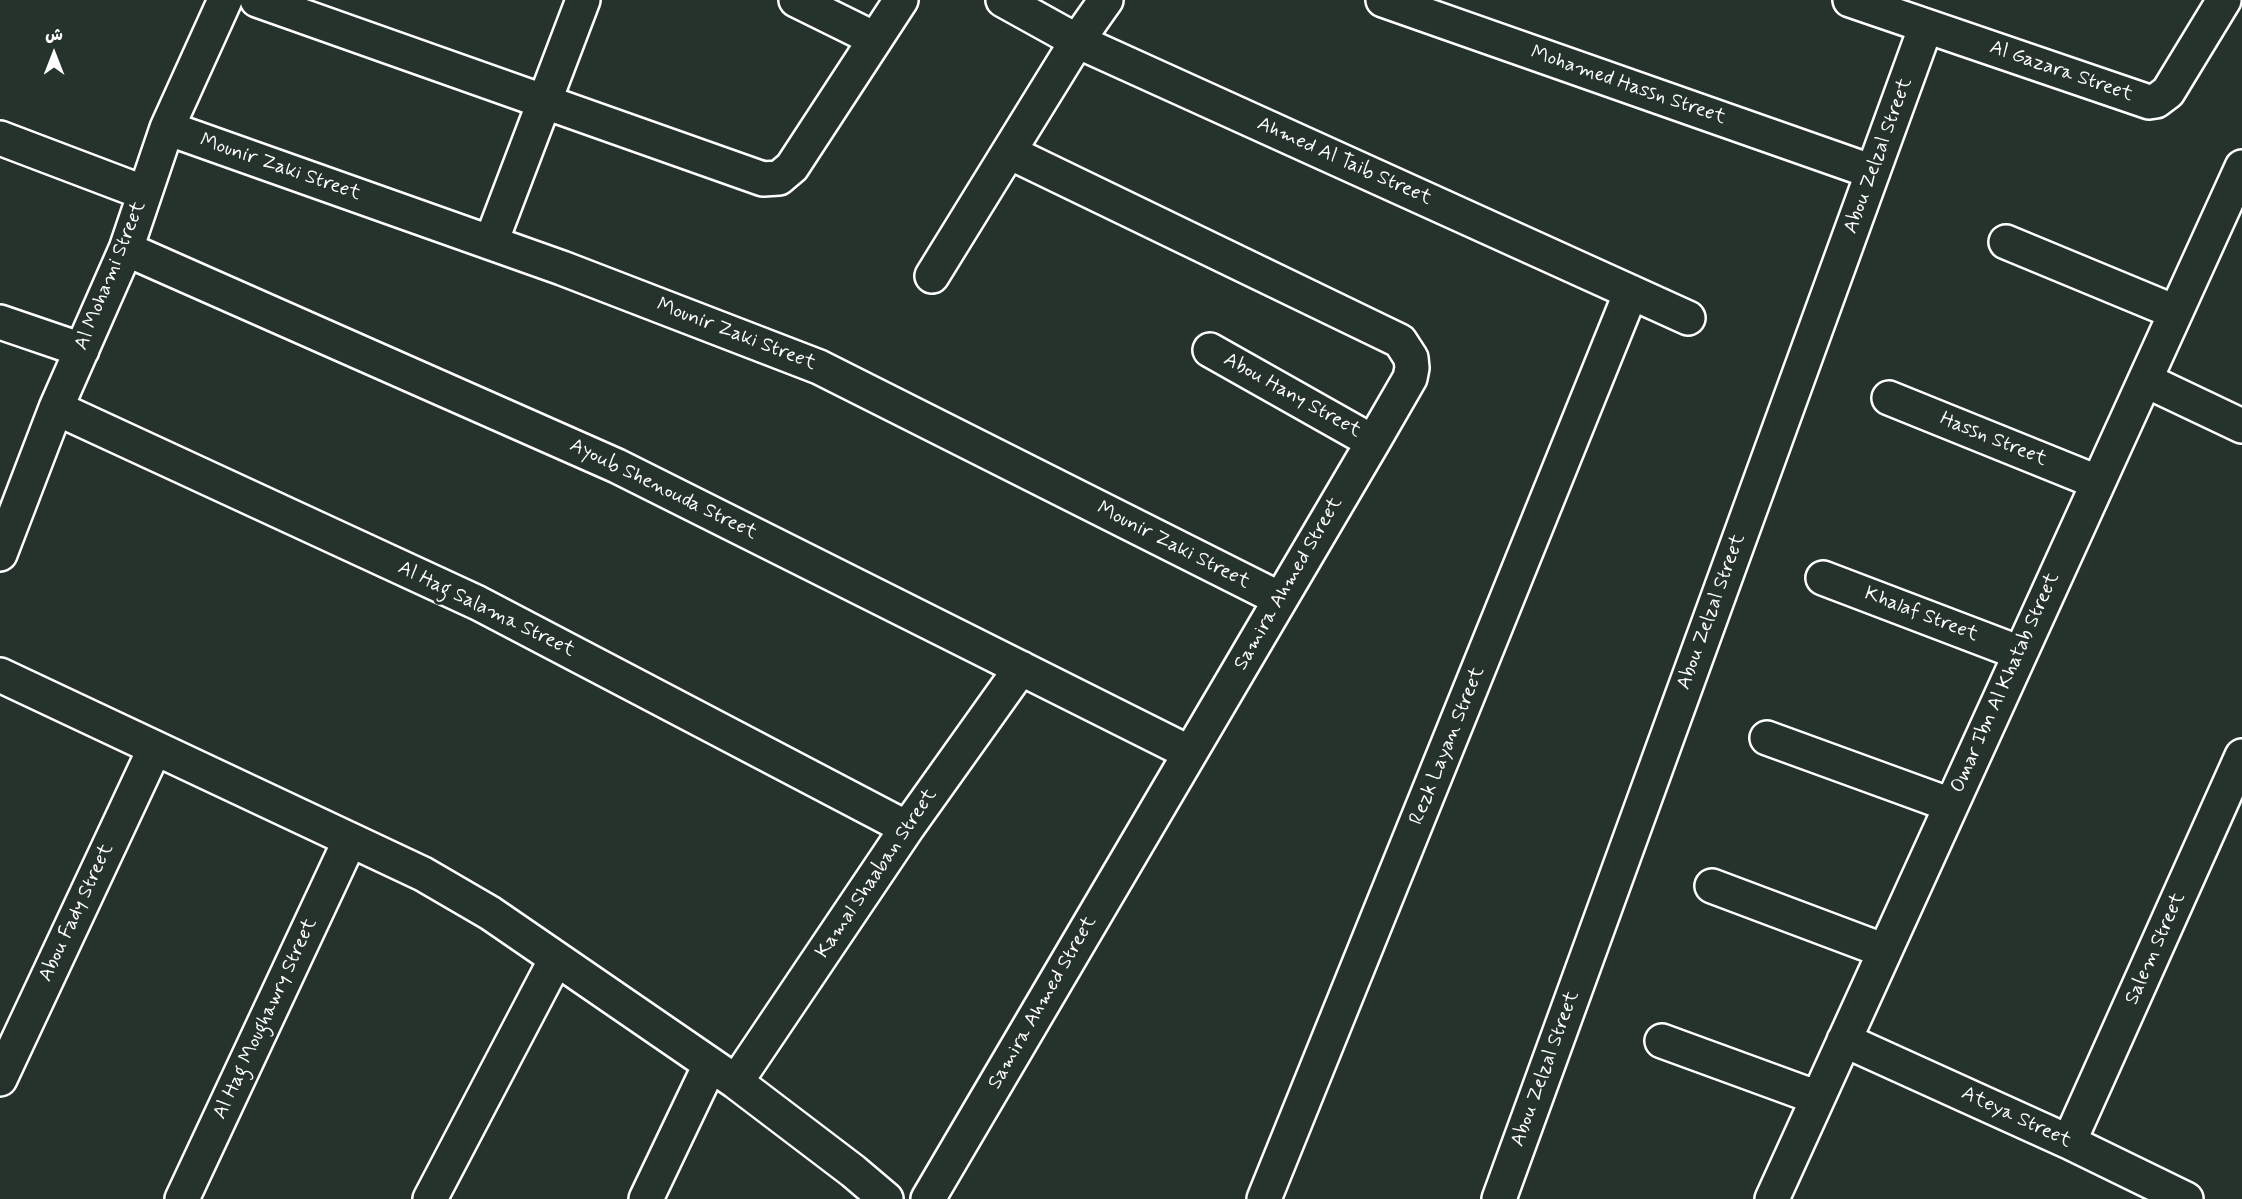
<!DOCTYPE html>
<meta charset="utf-8">
<style>
body{margin:0}
#map{position:relative;width:2242px;height:1199px;overflow:hidden;background:#26332d;font-family:Mynerve,"Playpen Sans Arabic",sans-serif}
canvas{display:block}
.north{position:absolute;left:24px;top:24px;width:60px;height:60px;-webkit-text-stroke:4px #26332d;paint-order:stroke;rotate:0deg;font-size:16px;font-weight:700;line-height:24px;text-align:center;color:#fff}
.north::after{content:'';display:block;margin:auto;width:21px;height:27px;background:#fff;clip-path:polygon(50% 0,100% 100%,50% 72%,0 100%)}
</style>
<div id="map">
<canvas width="2242" height="1199"></canvas>
<div class="north">ش</div>
</div>
<script>
const g = document.querySelector('canvas').getContext('2d');
g.lineJoin = 'round';
function poly(rows) {
  const path = new Path2D();
  for (const r of rows) {
    path.moveTo(r[0], r[1]);
    for (let i = 2; i < r.length; i += 2) path.lineTo(r[i], r[i + 1]);
  }
  return path;
}
function trace(path, color, width, dash) {
  g.strokeStyle = color;
  g.lineWidth = width;
  g.lineCap = dash ? 'butt' : 'round';
  g.setLineDash(dash || []);
  g.stroke(path);
}
function drawText(font, color, halo, rows, align = 'center') {
  g.font = font + ' Mynerve,sans-serif';
  g.lineWidth = 6;
  g.setLineDash([]);
  g.textBaseline = 'middle';
  g.strokeStyle = halo;
  g.fillStyle = color;
  for (const [text, x, y, turn = 0] of rows) {
    g.save();
    g.translate(x, y);
    g.rotate((+turn || 0) * Math.PI / 180);
    g.textAlign = isNaN(turn) ? turn : align;
    if (halo) g.strokeText(text, 0, 0);
    g.fillText(text, 0, 0);
    g.restore();
  }
}
const street = poly([
 [257,0,763,179,779,178,792,167,901,0],
 [796,0,875,39],
 [1003,0,1077,41,1688,318],
 [1383,0,1873,172],
 [1850,0,2149,102,2156,101,2168,92,2224,0],
 [167,128,562,268,819,367,1280,599],
 [0,138,145,193],
 [491,242,583,0],
 [2006,242,2175,312],
 [126,249,617,466,1190,753],
 [932,276,1077,41,1106,0],
 [0,322,82,350],
 [1210,350,1373,442],
 [2145,380,2242,426],
 [1889,398,2097,482],
 [56,408,478,603,907,828],
 [0,554,56,408,126,249,167,128,225,0],
 [1823,578,2020,653],
 [0,675,423,874,490,913,736,1082,853,1171,886,1199],
 [1767,738,1951,805],
 [1712,886,1885,951],
 [1844,1040,2069,1142,2186,1199],
 [1662,1041,1818,1098],
 [0,1079,155,748],
 [736,1082,907,828,1021,668],
 [2069,1142,2242,756],
 [182,1199,350,840],
 [430,1199,556,959],
 [646,1199,710,1065],
 [928,1199,1373,442,1410,378,1412,368,1411,358,1400,341,1009,152],
 [1264,1199,1631,292],
 [1499,1199,1926,26],
 [1772,1199,2242,167]
]);
trace(street, '#fff', 38);
trace(street, '#26332d', 33);
drawText('20px', '#fff', '#26332d', [
 ["Al Gazara Street",2061,72,19],
 ["Mohamed Hassn Street",1628,86,19],
 ["Abou Zelzal Street",1879,156,-70],
 ["Ahmed Al Taib Street",1344,162,24],
 ["Mounir Zaki Street",280,168,19],
 ["Al Mohami Street",111,276,-68],
 ["Mounir Zaki Street",736,335,21],
 ["Abou Hany Street",1292,396,29],
 ["Hassn Street",1993,440,22],
 ["Ayoub Shenouda Street",663,490,26],
 ["Mounir Zaki Street",1173,546,27],
 ["Samira Ahmed Street",1289,584,-60],
 ["Al Hag Salama Street",486,610,26],
 ["Abou Zelzal Street",1712,612,-70],
 ["Khalaf Street",1921,615,21],
 ["Omar Ibn Al Khatab Street",2006,683,-66],
 ["Rezk Layan Street",1448,746,-68],
 ["Kamal Shaaban Street",877,874,-56],
 ["Abou Fady Street",77,913,-65],
 ["Salem Street",2156,949,-66],
 ["Samira Ahmed Street",1043,1003,-60],
 ["Al Hag Moughawry Street",266,1019,-65],
 ["Abou Zelzal Street",1546,1069,-70],
 ["Ateya Street",2016,1118,25]
]);
</script>
